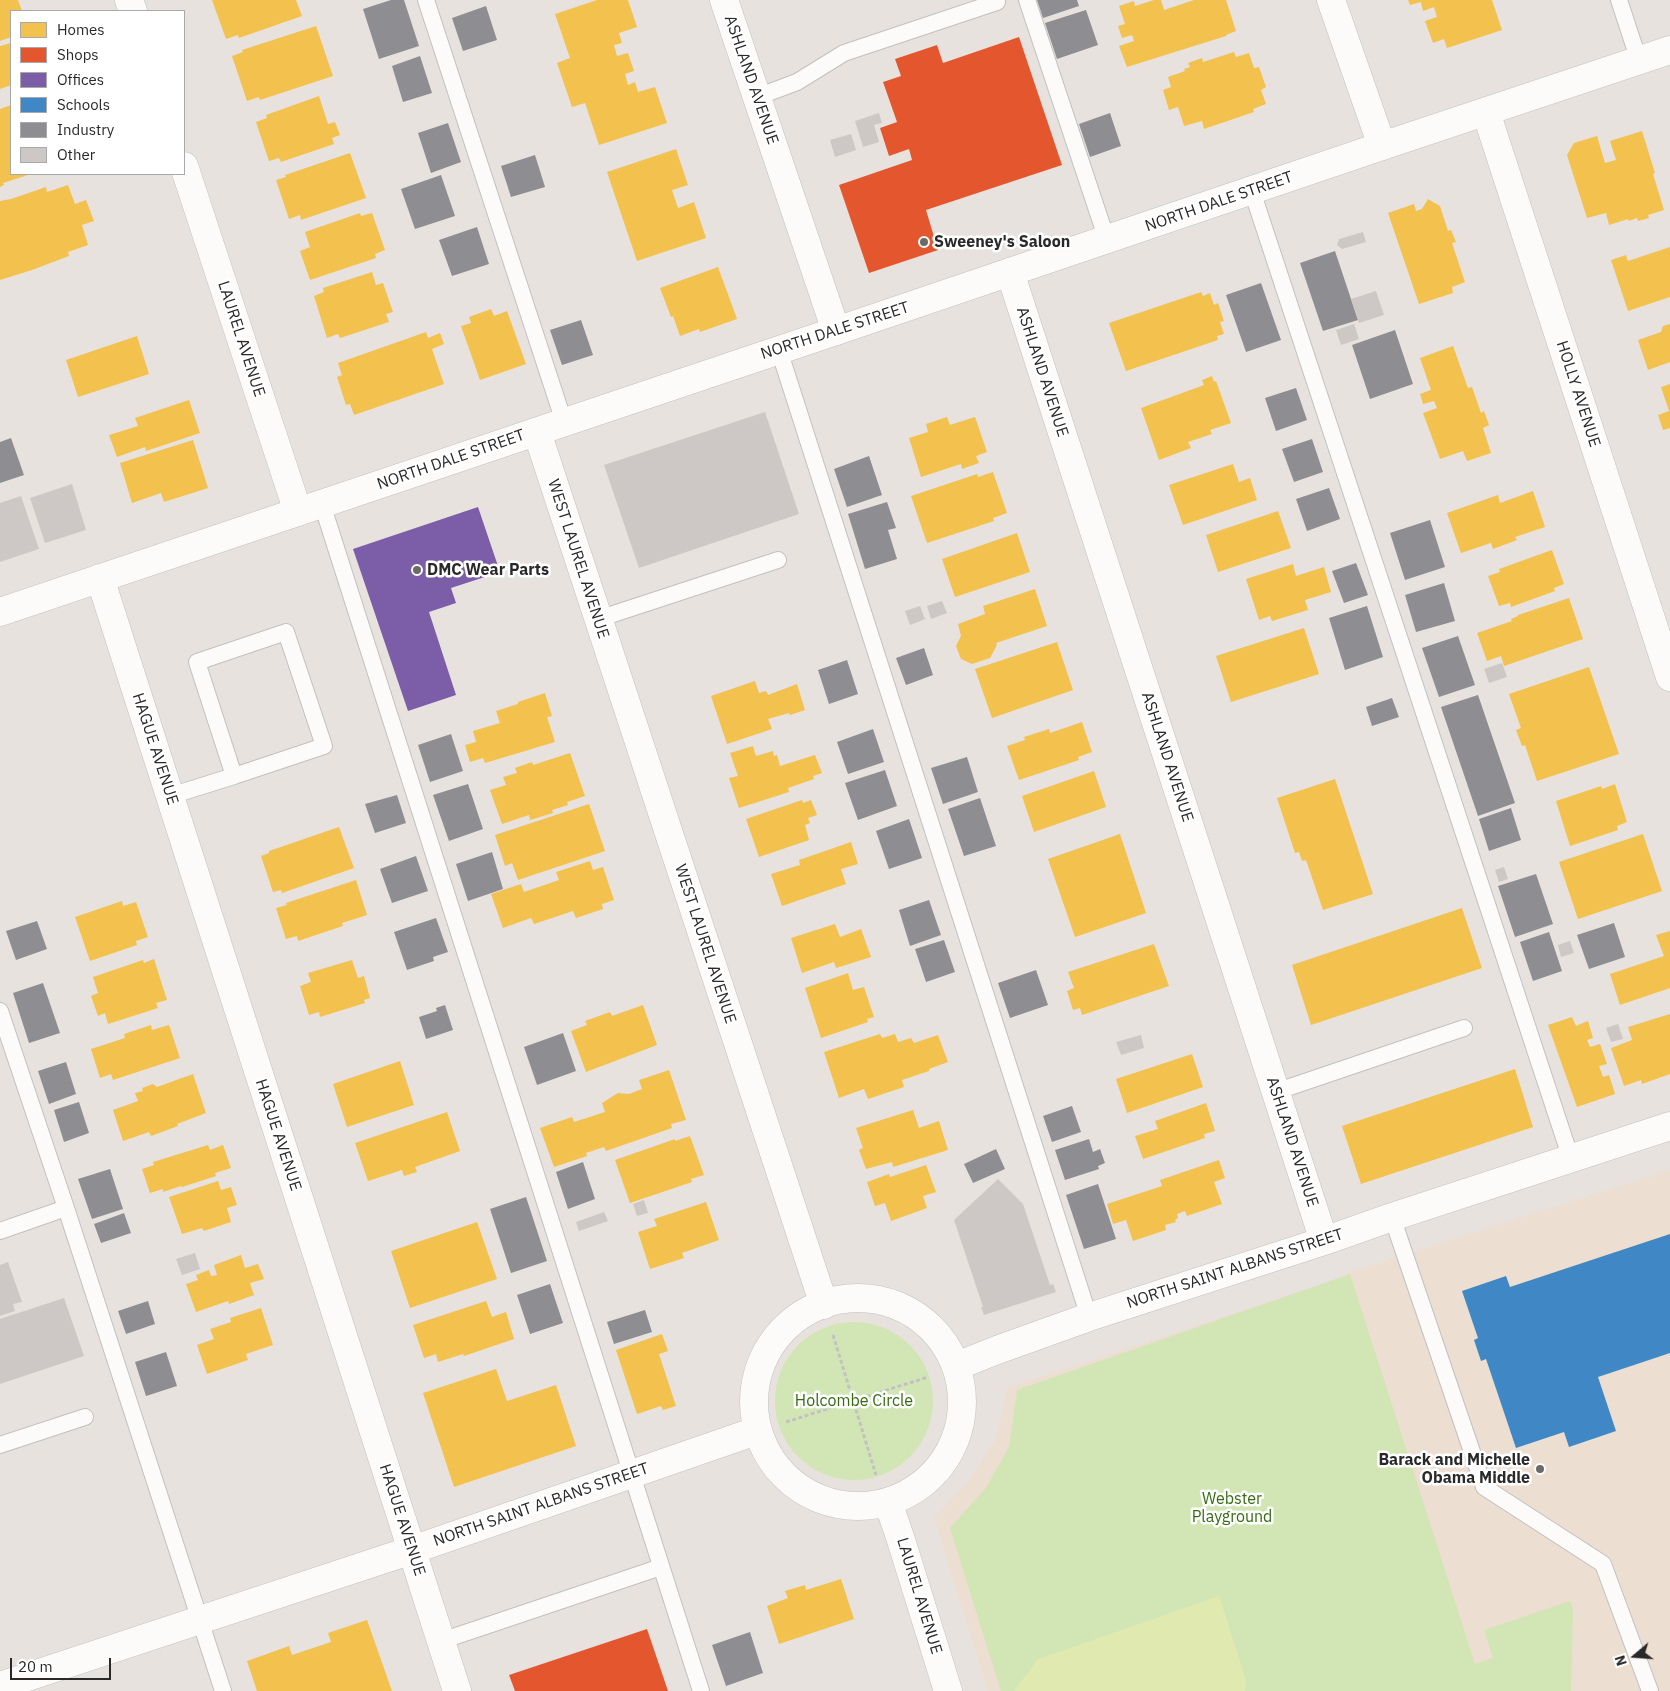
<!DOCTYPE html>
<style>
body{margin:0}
#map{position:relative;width:1670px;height:1691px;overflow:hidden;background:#e8e2de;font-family:"IBM Plex Sans",sans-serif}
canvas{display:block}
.legend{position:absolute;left:10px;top:10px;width:175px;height:165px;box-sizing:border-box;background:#fff;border:1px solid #a9a9a9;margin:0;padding:6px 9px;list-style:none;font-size:15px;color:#292929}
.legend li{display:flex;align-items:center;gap:10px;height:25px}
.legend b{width:25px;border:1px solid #a9a9a9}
.north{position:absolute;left:1610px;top:1631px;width:50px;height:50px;-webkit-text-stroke:4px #fff;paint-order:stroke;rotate:252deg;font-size:14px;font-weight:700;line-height:20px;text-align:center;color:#292929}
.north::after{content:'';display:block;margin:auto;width:18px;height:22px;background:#292929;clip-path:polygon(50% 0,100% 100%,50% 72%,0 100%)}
.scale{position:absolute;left:10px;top:1658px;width:101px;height:22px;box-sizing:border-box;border:2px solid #292929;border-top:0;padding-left:6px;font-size:15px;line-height:18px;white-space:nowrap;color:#292929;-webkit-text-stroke:4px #fff;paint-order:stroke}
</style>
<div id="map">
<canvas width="1670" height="1691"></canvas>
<ul class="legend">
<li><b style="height:14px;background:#f2c14e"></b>Homes</li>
<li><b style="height:14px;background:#e4572e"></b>Shops</li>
<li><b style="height:14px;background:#7b5ea7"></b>Offices</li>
<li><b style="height:14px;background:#3f88c5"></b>Schools</li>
<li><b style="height:14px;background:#8d8d92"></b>Industry</li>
<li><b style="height:14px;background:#cdc8c5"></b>Other</li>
</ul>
<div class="north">N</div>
<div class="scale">20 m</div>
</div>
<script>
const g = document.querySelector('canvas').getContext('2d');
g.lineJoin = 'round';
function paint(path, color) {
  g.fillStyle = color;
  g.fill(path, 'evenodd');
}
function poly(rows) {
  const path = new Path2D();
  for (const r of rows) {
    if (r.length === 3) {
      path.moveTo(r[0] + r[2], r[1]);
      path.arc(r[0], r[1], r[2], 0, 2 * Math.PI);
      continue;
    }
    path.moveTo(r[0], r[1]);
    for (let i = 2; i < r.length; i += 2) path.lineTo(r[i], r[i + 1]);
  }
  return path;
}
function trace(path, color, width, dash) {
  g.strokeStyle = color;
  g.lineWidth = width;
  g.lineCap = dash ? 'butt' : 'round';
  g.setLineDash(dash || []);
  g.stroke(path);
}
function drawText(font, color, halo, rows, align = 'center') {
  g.font = font + ' "IBM Plex Sans",sans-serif';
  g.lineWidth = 5;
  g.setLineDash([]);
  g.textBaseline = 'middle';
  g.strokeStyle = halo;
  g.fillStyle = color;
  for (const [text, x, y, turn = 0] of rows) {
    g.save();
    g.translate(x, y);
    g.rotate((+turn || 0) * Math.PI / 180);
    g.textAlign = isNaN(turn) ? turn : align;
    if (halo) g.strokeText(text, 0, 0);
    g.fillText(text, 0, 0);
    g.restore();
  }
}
paint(poly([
 [1670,1170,1670,1691,988,1691,934,1518,969,1480,997,1437,1007,1388,1347,1276,1347,1273]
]), '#ecded1');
paint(poly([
 [1350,1274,1475,1664,1493,1658,1484,1630,1570,1601,1573,1611,1571,1691,1001,1691,950,1528,986,1488,1009,1447,1017,1390],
 [854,1401,79]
]), '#d2e5b4');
paint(poly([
 [1219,1596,1246,1680,1245,1691,1014,1691,1038,1659]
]), '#e0eab0');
paint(poly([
 [0,0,18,0,22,11,11,11,11,37,0,41],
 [212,0,296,0,302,16,239,38,238,35,226,39],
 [597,0,628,0,637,27,619,33,622,43,614,45,617,56,628,53,634,71,625,74,628,85,635,82,638,92,655,87,667,123,599,145,585,103,572,107,557,63,570,58,555,14],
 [1154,0,1161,0,1164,10,1194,0,1226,0,1236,31,1226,35,1226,36,1127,67,1119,46,1134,41,1132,35,1122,38,1118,26,1125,24,1119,6,1134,1,1135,6],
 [1408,0,1492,0,1502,30,1447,48,1444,39,1433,43,1425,21,1437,17,1434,7,1423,11,1421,2,1410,5],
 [316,26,333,76,260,100,259,97,247,101,232,56,243,52,242,50],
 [11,43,11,85,0,89,0,46],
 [1234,52,1236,57,1249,53,1254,68,1259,67,1266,87,1261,90,1266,104,1253,109,1254,112,1204,129,1202,121,1184,126,1178,107,1169,110,1163,90,1171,87,1168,77,1185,71,1184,69,1190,67,1188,63,1202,58,1203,62],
 [319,96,328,124,335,122,340,135,332,138,334,144,281,162,279,158,269,161,256,122,267,118,266,115],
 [11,105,11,174,31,174,3,183,4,185,0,187,0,109],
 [1642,131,1655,173,1653,174,1664,210,1648,215,1649,218,1638,221,1637,218,1629,221,1628,219,1609,225,1606,213,1587,218,1567,155,1574,143,1597,136,1605,163,1616,160,1610,141],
 [676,149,688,185,672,190,678,208,694,202,706,238,637,261,607,172],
 [350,153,366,198,301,220,300,215,289,219,276,180,286,177,285,175],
 [68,185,75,204,86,200,94,221,82,225,88,245,68,252,69,256,32,270,0,280,0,201,11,199,46,187,47,192],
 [1428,199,1440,206,1448,231,1451,230,1456,242,1452,243,1465,282,1452,287,1453,293,1419,304,1388,213,1414,204,1416,211,1422,209],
 [360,213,361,216,372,213,385,250,375,254,376,258,310,280,300,251,310,247,305,232],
 [1670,247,1670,297,1628,311,1611,260,1626,255,1628,261],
 [718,267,737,319,700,332,699,329,680,336,673,316,671,317,660,288],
 [372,272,376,285,383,283,393,312,386,314,389,322,340,338,338,334,327,338,314,296,324,292,323,288],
 [1201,292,1203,296,1210,293,1214,305,1218,303,1224,321,1220,322,1224,334,1217,336,1218,340,1126,371,1109,323],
 [491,309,494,316,507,311,526,364,480,380,461,326,471,323,469,317],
 [1670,324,1670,362,1648,370,1638,340,1661,332,1663,326],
 [426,332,428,338,440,333,444,344,432,349,444,384,354,415,350,404,346,405,337,377,342,375,338,363],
 [137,336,149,374,78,397,66,360],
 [1453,346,1468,388,1472,387,1481,413,1484,411,1489,425,1483,428,1491,453,1467,461,1463,451,1440,459,1423,413,1437,408,1434,401,1423,404,1420,394,1431,390,1420,358],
 [1212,376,1214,382,1216,381,1231,423,1210,430,1212,434,1188,442,1191,448,1159,460,1141,408,1204,385,1202,380],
 [1670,384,1670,428,1663,430,1658,415,1669,411,1661,387],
 [189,400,200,433,146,451,145,447,117,457,109,435,138,426,135,418],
 [947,417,950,425,975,417,987,452,976,456,979,463,962,469,961,464,921,477,909,438,928,432,926,424],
 [193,440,208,488,164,502,161,493,132,503,120,463],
 [1233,464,1239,482,1250,478,1257,500,1183,525,1169,485],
 [993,472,1007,513,993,518,994,521,927,543,911,496,977,474,978,477],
 [1533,491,1545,527,1515,537,1517,540,1493,549,1491,543,1461,553,1447,513,1498,495,1500,503],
 [1278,511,1291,548,1218,572,1206,535],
 [1017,533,1030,572,955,597,942,559],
 [1552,550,1564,584,1554,588,1555,591,1511,607,1510,603,1499,606,1488,576,1500,572,1499,569],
 [1293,564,1296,576,1324,567,1331,592,1305,600,1308,610,1272,621,1270,616,1259,620,1246,579],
 [1035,589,1047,626,996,643,997,645,990,658,972,664,961,659,956,646,961,636,958,624,985,614,983,606],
 [1569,598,1583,639,1504,666,1501,656,1487,661,1477,633,1512,621,1511,619,1518,616,1518,615],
 [1304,628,1319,674,1231,702,1216,656],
 [1057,642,1073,690,992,718,975,669],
 [1589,667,1619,754,1537,781,1525,745,1522,746,1516,730,1521,728,1509,694],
 [755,681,759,693,766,691,768,695,797,684,805,710,790,715,789,713,768,719,772,729,727,744,711,696],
 [545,693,552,716,547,717,555,742,485,763,483,758,470,762,465,745,476,742,473,731,500,723,496,711,518,704,518,702],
 [1082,722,1092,752,1078,757,1079,760,1019,780,1007,746,1025,740,1024,737,1049,729,1050,733],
 [753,746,756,756,773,751,774,756,777,755,780,766,815,755,822,773,813,776,814,779,788,788,789,792,739,808,729,778,738,776,730,753],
 [570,753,585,796,567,802,568,805,552,810,553,813,530,820,529,815,502,824,490,790,506,785,503,777,517,773,515,768,532,762,533,765],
 [1094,771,1106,807,1034,832,1022,796],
 [1335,779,1373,894,1323,910,1306,860,1302,861,1299,852,1295,853,1277,798],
 [1615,784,1627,822,1617,826,1618,830,1570,846,1556,801,1601,786,1602,789],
 [802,800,803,803,811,800,817,815,808,818,810,823,805,825,809,840,759,857,746,819],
 [589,804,605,851,518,880,512,863,505,866,495,835],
 [339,827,354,868,282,893,281,890,273,892,261,856,269,853,269,851],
 [1120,834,1146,913,1075,937,1048,859],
 [1643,834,1662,891,1578,919,1559,862],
 [851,842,858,864,841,869,846,884,782,906,771,874,800,865,799,860],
 [590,861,593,870,603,867,614,900,602,904,603,909,576,918,573,911,534,924,531,918,503,928,491,894,521,884,524,892,559,880,556,872],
 [356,880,367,915,342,923,343,926,298,941,297,936,286,939,276,908,287,905,286,903],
 [122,901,123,906,136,902,148,937,136,941,137,945,90,961,75,917],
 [1462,908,1482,968,1311,1025,1292,965],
 [835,924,840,937,861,929,871,957,836,968,834,962,802,973,791,938],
 [1670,931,1670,988,1620,1005,1610,974,1664,956,1656,935],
 [1154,944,1169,986,1082,1015,1080,1008,1073,1010,1067,991,1074,988,1068,972],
 [154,959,167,1000,156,1003,158,1008,108,1024,105,1013,98,1016,91,996,98,993,93,977,143,960,144,963],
 [352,960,358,978,364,976,370,998,364,1000,365,1003,320,1017,319,1012,309,1015,300,986,311,982,308,973],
 [848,973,853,990,864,987,874,1017,867,1019,868,1022,821,1038,805,988],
 [643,1005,657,1045,586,1072,571,1031,587,1025,585,1021,610,1012,612,1016],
 [1670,1014,1670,1074,1642,1084,1641,1080,1624,1086,1611,1048,1632,1040,1628,1027],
 [1572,1017,1576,1026,1588,1021,1593,1038,1587,1040,1590,1047,1600,1044,1607,1064,1599,1066,1603,1077,1609,1075,1615,1094,1577,1107,1548,1025],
 [151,1025,152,1030,169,1025,180,1058,113,1080,111,1074,100,1078,91,1049,125,1038,124,1034],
 [880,1034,882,1038,895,1034,898,1042,911,1038,914,1043,938,1035,948,1062,929,1069,929,1071,902,1080,904,1087,868,1099,864,1089,839,1098,824,1052],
 [1192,1054,1203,1087,1127,1113,1116,1079],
 [400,1061,414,1105,347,1127,333,1084],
 [1515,1069,1533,1127,1361,1184,1342,1126],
 [669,1070,686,1120,671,1124,672,1128,606,1151,604,1147,586,1153,587,1156,554,1167,540,1128,572,1117,574,1122,605,1112,602,1103,618,1093,629,1094,642,1089,639,1080],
 [193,1074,206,1113,177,1124,178,1126,151,1136,149,1132,123,1141,113,1110,138,1101,135,1093,143,1091,142,1088,153,1084,157,1087],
 [1206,1103,1215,1131,1204,1134,1205,1138,1143,1159,1135,1136,1158,1129,1155,1121],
 [913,1110,919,1128,939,1121,948,1150,893,1167,892,1162,866,1169,859,1150,863,1148,856,1128],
 [447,1112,460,1151,415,1167,417,1172,404,1176,402,1170,368,1181,355,1143],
 [690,1136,704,1175,691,1179,692,1182,630,1203,615,1160,675,1139,675,1141],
 [208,1145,210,1150,223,1145,231,1168,215,1173,216,1176,182,1187,181,1186,163,1192,163,1189,150,1193,142,1169,154,1165,153,1162],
 [1219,1160,1225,1178,1214,1182,1222,1204,1187,1216,1185,1211,1177,1214,1178,1218,1175,1220,1176,1222,1165,1225,1166,1230,1133,1241,1126,1220,1113,1224,1107,1204,1162,1186,1160,1180],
 [926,1165,936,1192,923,1196,927,1208,891,1221,885,1203,875,1206,867,1182,889,1174,890,1177],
 [218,1181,221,1190,231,1187,237,1205,227,1208,231,1222,204,1231,202,1228,182,1234,169,1197],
 [706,1202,719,1240,682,1253,684,1258,650,1269,638,1232,657,1226,654,1219],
 [477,1222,497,1279,410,1308,391,1251],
 [241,1255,245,1268,258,1264,264,1279,250,1283,254,1295,229,1304,228,1301,196,1312,186,1284,198,1280,196,1275,209,1270,211,1276,217,1275,214,1265],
 [486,1301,492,1317,506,1312,514,1339,464,1356,463,1354,438,1362,436,1354,424,1358,413,1325],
 [261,1308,273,1345,246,1354,248,1360,207,1374,197,1345,214,1339,210,1329,231,1322,230,1318],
 [662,1334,668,1351,659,1354,676,1406,663,1410,661,1406,637,1414,616,1350],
 [496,1369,507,1401,556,1385,576,1446,454,1487,423,1393],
 [841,1579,854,1619,779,1644,767,1606,788,1598,785,1591,805,1585,806,1590],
 [367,1620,392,1691,257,1691,247,1661,289,1646,292,1655,331,1642,328,1633]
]), '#f2c14e');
paint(poly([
 [1019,37,1062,165,926,210,938,250,869,273,839,185,912,160,909,149,889,156,880,128,897,122,883,82,901,76,895,59,937,45,943,63],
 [647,1629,668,1691,515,1691,509,1675]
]), '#e4572e');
paint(poly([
 [478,507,500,572,451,588,456,603,429,612,456,695,408,711,353,549]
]), '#7b5ea7');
paint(poly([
 [1670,1234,1670,1353,1598,1377,1616,1431,1569,1447,1564,1432,1516,1448,1486,1359,1481,1361,1474,1340,1478,1338,1462,1291,1506,1276,1510,1287]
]), '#3f88c5');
paint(poly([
 [391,0,404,0,419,46,379,59,363,9],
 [1037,0,1077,0,1079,6,1043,18],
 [486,6,497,40,463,51,452,18],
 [1086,10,1098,45,1057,59,1045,23],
 [420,56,432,93,403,102,392,66],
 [1110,113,1121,146,1090,157,1079,124],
 [448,123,461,162,431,173,418,133],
 [535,155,545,187,511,197,501,166],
 [441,175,455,216,415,229,401,189],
 [477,227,489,264,452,276,439,240],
 [1335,251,1358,320,1323,331,1300,263],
 [1261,283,1281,340,1246,352,1226,295],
 [581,320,593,355,562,365,550,330],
 [1395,330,1413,384,1370,399,1352,345],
 [1296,388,1307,420,1276,431,1265,398],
 [11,438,24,475,0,483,0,442],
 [1312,439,1323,472,1294,482,1282,449],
 [869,456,882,495,847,507,834,469],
 [1329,488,1340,519,1307,531,1296,499],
 [887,502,896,528,888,530,897,559,865,569,848,514],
 [1430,520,1445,567,1405,580,1390,533],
 [1356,563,1368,595,1344,603,1332,571],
 [1444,583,1455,621,1416,632,1405,595],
 [1367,606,1383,657,1345,670,1329,618],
 [1458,636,1475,685,1439,697,1422,648],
 [924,648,933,675,906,685,896,658],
 [847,660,858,694,829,704,818,670],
 [1478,695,1515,803,1478,816,1441,707],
 [1392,698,1399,717,1372,726,1366,707],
 [873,729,884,762,848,774,837,742],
 [451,734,463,771,430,782,418,745],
 [967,757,978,792,943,804,931,768],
 [885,770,897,806,858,820,845,783],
 [468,784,483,829,449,841,433,795],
 [397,795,406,823,375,833,365,804],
 [980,798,996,846,964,856,948,809],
 [1511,808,1521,840,1489,851,1479,819],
 [909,819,922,858,889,869,876,831],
 [492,852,503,889,468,901,456,864],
 [416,856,428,891,392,903,380,869],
 [1536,874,1553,924,1515,937,1498,886],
 [929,900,941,935,910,946,899,910],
 [436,918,448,952,433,957,434,961,407,970,394,932],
 [37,921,47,949,16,960,6,931],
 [1614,923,1625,957,1589,969,1577,935],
 [1549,932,1562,971,1533,981,1520,942],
 [944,940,955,972,926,982,915,949],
 [1036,970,1048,1005,1010,1018,998,983],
 [43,983,60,1033,29,1043,13,993],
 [445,1005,453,1030,426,1039,419,1017,437,1011,436,1008],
 [563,1033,576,1071,537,1085,524,1047],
 [66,1062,76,1094,49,1104,38,1071],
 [79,1102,89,1133,64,1142,54,1110],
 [1072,1106,1081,1132,1052,1142,1043,1116],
 [1089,1139,1093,1152,1100,1149,1105,1163,1098,1166,1099,1169,1065,1180,1055,1150],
 [996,1149,1005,1169,973,1183,964,1164],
 [583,1162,595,1199,568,1209,556,1172],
 [110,1169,123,1209,92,1219,78,1179],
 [1098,1184,1116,1239,1084,1249,1066,1195],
 [526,1197,547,1261,511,1273,490,1209],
 [124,1213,131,1233,101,1243,94,1224],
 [550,1284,563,1323,530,1334,517,1295],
 [148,1301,155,1324,126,1334,118,1311],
 [645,1310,652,1332,614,1344,607,1322],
 [166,1352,177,1386,146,1396,135,1362],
 [750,1632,763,1673,726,1686,712,1645]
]), '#8d8d92');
paint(poly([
 [879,113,882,123,874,125,879,142,863,147,855,121],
 [851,134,856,150,835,157,830,140],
 [1363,232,1366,242,1342,249,1337,245,1339,239],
 [1376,291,1384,315,1359,323,1351,299],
 [1354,324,1359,339,1341,345,1336,330],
 [765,412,799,514,639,568,604,465],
 [72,484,86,530,45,543,30,498],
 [21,496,39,549,0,562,0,503],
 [942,601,947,613,931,619,927,606],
 [920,606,925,619,910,625,905,611],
 [1502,663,1507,677,1489,683,1484,669],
 [1504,867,1508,879,1499,882,1495,870],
 [1570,941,1574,953,1561,957,1558,945],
 [1618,1024,1623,1039,1611,1042,1606,1028],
 [1141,1035,1144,1048,1121,1055,1116,1042],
 [998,1179,1023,1204,1050,1285,1053,1284,1056,1292,984,1315,981,1307,983,1307,954,1220],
 [644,1200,648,1213,637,1216,633,1204],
 [604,1212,608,1221,579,1231,576,1222],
 [195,1253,200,1269,182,1275,176,1259],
 [8,1262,22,1302,13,1304,15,1311,0,1316,0,1265],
 [64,1298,84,1356,0,1384,0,1319]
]), '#cdc8c5');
const service = poly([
 [426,0,564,422],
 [1027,0,1107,240],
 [1619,0,1639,61],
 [757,97,797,82,844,53,997,2],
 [1252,191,1571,1159],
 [779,350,1089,1317],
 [322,504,701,1691],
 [598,619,778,560],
 [286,632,324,746,234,776,197,662,286,632],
 [170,796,234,776],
 [0,1011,66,1208,223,1691],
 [1275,1092,1464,1028],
 [1392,1217,1484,1487,1603,1564,1650,1691],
 [0,1231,66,1208],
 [0,1445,85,1417],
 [441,1641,661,1567]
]);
const minor = poly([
 [129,0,133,11],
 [724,0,836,331],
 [1331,0,1382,146],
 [1486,112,1670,677],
 [184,166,298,512],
 [1010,272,1324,1241],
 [537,432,824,1305],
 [100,578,457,1691],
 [858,1402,104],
 [957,1366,997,1350,1089,1317,1324,1241,1392,1217,1670,1126],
 [888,1502,901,1540,948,1691],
 [0,1686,412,1550,756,1431]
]);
const secondary = poly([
 [0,612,836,331,1382,146,1670,50]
]);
trace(service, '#c1c0c0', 18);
trace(minor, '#c1c0c0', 29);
trace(secondary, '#c1c0c0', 29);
trace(poly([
 [833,1335,876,1475],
 [786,1422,928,1377]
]), '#c3c2c2', 3, [4, 2.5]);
trace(service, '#fcfbfa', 16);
trace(minor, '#fcfbfa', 28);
trace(secondary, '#fcfbfa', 28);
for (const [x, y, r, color] of [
 [924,242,5,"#6c6a68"],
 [417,570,5,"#6c6a68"],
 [1540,1469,5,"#6c6a68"]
]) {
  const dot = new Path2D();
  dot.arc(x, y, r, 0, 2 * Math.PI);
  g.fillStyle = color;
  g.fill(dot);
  trace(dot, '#fff', 2);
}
drawText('16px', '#292929', '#fff', [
 ["ASHLAND AVENUE",751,80,71],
 ["NORTH DALE STREET",1219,202,-19],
 ["NORTH DALE STREET",835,331,-18],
 ["LAUREL AVENUE",241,339,72],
 ["ASHLAND AVENUE",1042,372,72],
 ["HOLLY AVENUE",1578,394,72],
 ["NORTH DALE STREET",451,460,-19],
 ["WEST LAUREL AVENUE",578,559,72],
 ["HAGUE AVENUE",155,749,72],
 ["ASHLAND AVENUE",1167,757,72],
 ["WEST LAUREL AVENUE",705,944,72],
 ["HAGUE AVENUE",278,1135,72],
 ["ASHLAND AVENUE",1292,1142,72],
 ["NORTH SAINT ALBANS STREET",1235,1269,-18],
 ["NORTH SAINT ALBANS STREET",541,1505,-19],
 ["HAGUE AVENUE",402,1520,72],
 ["LAUREL AVENUE",919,1596,73]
]);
drawText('bold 16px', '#292929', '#fff', [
 ["Sweeney's Saloon",934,242],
 ["DMC Wear Parts",427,570],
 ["Barack and Michelle",1530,1460,"right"],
 ["Obama Middle",1530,1478,"right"]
], 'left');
drawText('16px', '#376c13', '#fff', [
 ["Holcombe Circle",854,1401],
 ["Webster",1232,1499],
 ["Playground",1232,1517]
]);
</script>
